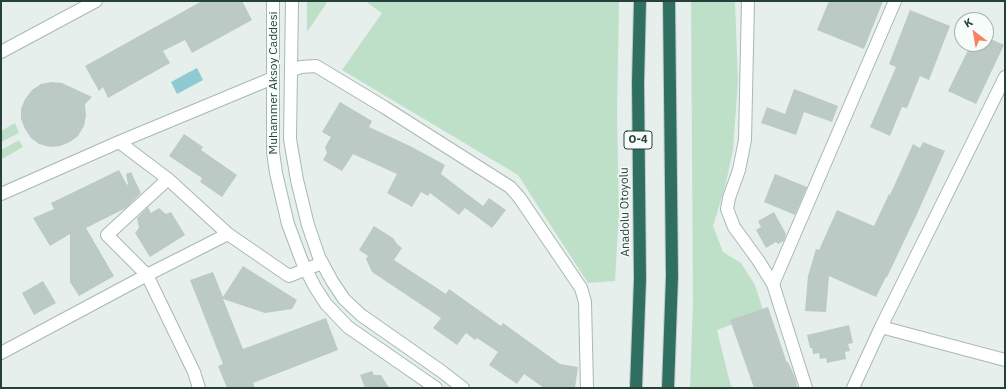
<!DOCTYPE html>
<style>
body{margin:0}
#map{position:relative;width:1006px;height:389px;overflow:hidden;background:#e6efeb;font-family:"IBM Plex Sans",sans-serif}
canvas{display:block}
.frame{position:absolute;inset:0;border:2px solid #24423a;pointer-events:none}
.north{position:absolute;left:954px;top:12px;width:40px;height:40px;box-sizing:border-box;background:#f7fbf9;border:1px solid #a3b1ad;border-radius:50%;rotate:329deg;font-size:11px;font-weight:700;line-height:16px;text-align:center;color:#24423a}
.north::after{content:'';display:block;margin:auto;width:14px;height:18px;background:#f4845f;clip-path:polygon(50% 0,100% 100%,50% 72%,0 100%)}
</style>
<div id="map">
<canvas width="1006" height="389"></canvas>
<div class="frame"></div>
<div class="north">K</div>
</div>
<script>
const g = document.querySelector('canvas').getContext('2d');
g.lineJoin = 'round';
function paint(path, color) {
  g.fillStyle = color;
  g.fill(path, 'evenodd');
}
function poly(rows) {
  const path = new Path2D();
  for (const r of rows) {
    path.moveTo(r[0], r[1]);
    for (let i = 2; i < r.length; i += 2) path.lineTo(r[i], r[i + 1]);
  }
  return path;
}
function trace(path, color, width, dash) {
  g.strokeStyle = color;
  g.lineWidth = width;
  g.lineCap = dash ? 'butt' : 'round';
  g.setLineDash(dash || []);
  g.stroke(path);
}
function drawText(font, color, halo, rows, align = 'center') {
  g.font = font + ' "IBM Plex Sans",sans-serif';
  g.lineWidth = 3;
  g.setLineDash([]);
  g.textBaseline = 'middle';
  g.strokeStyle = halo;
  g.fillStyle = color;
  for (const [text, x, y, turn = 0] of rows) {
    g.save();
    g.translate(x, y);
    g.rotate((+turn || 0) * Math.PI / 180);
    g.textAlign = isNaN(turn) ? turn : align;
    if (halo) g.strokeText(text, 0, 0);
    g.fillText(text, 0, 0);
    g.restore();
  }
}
paint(poly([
 [307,1,328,1,307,32],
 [365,1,619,1,617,115,619,212,615,281,588,283,518,175,342,70,382,13],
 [691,1,735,1,738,81,733,150,725,187,713,226,723,252,741,263,755,285,764,313,717,330,729,379,732,388,690,388,693,302],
 [15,123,19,133,1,142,1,131],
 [19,140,23,147,4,158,1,158,1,149,3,149]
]), '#bfe0c8');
paint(poly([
 [197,68,203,80,177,94,171,82]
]), '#8ec9d4');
paint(poly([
 [202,1,242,1,252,20,192,53,185,40,163,51,170,63,108,98,103,87,99,91,85,66],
 [829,1,883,1,864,49,817,30],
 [910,10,950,26,929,80,920,76,907,108,902,107,890,136,870,127,896,67,889,64],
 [986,37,1004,45,976,104,948,91,971,44,986,44],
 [52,82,62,83,92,97,85,104,86,116,84,126,78,136,70,142,60,146,50,147,39,144,31,138,25,129,21,119,21,109,25,99,32,90,41,84],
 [794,89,838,106,832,122,804,112,796,135,761,123,767,107,785,114],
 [340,102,372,121,369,127,410,146,445,165,441,174,483,206,489,198,506,210,492,228,465,208,459,215,430,193,428,196,421,192,412,207,387,193,397,174,353,154,342,171,323,160,327,153,325,147,331,137,322,132],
 [184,134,203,147,201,150,237,175,222,197,200,182,202,178,169,156],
 [923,142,945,151,917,214,887,277,886,277,876,297,829,276,826,312,805,311,808,276,816,249,819,250,837,210,874,226,889,194,890,195,913,144,920,148],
 [119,170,127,185,128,184,126,174,131,172,141,193,126,208,86,228,114,276,79,296,70,282,70,234,50,246,33,218,54,209,51,203],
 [775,174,807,187,795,215,764,202],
 [148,207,151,213,159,208,166,214,171,212,185,235,150,257,135,233,139,228,137,218],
 [774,212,786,234,784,241,778,244,776,242,766,248,756,230,761,227,758,221],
 [374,226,393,238,397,244,402,248,394,260,446,294,449,289,501,326,503,323,560,364,578,367,575,388,544,388,524,374,517,384,489,365,498,352,477,338,475,340,466,333,457,345,433,328,441,318,372,272,366,259,368,256,359,250],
 [243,266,297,300,292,309,265,313,223,299,243,349,326,318,338,350,253,383,255,388,227,388,218,366,223,364,190,280,213,272,223,297],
 [43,281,56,303,34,315,22,293],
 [768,307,787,363,788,362,794,375,798,388,754,388,730,320],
 [849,325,853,343,848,344,850,351,845,352,846,359,827,363,826,358,820,359,819,353,813,354,812,348,810,348,807,335],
 [372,371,374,375,381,375,389,388,365,388,360,375]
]), '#bbcac4');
const minor = poly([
 [748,1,745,140,739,170,729,198,727,209,734,227,758,260,773,284,806,388],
 [1,52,96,1],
 [292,70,301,67,316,66,384,107,510,187,519,197,581,288,585,302,587,388],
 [273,78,119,142,168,179,228,234,289,276,322,263],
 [168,179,107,235,147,275,194,372,199,388],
 [1,194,119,142],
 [773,284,895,1],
 [881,327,1005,360],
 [1,353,147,275,228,234],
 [853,388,881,327,1005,77]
]);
const secondary = poly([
 [273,1,273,152,276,173,288,224,303,264,315,287,326,304,348,327,436,388],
 [292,1,290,139,297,180,308,225,319,257,332,281,344,299,361,315,441,371,463,388]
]);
const motorway = poly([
 [636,388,640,279,638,83,640,1],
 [668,388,672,276,669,1]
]);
trace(minor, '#a8b8b2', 14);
trace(secondary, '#a4bbb3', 14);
trace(motorway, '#c2cac8', 14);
trace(minor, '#fff', 12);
trace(secondary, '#fff', 12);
trace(motorway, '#2f6f62', 12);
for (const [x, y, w] of [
 [638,140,28]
]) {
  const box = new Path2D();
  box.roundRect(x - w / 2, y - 9, w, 18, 3);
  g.fillStyle = '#f7fbf9';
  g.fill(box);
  trace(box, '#24423a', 1);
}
drawText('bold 11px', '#24423a', null, [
 ["O-4",638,140]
]);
drawText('12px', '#24423a', '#f7fbf9', [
 ["Muhammer Aksoy Caddesi",274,83,-90],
 ["Anadolu Otoyolu",625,212,-91]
]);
</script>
